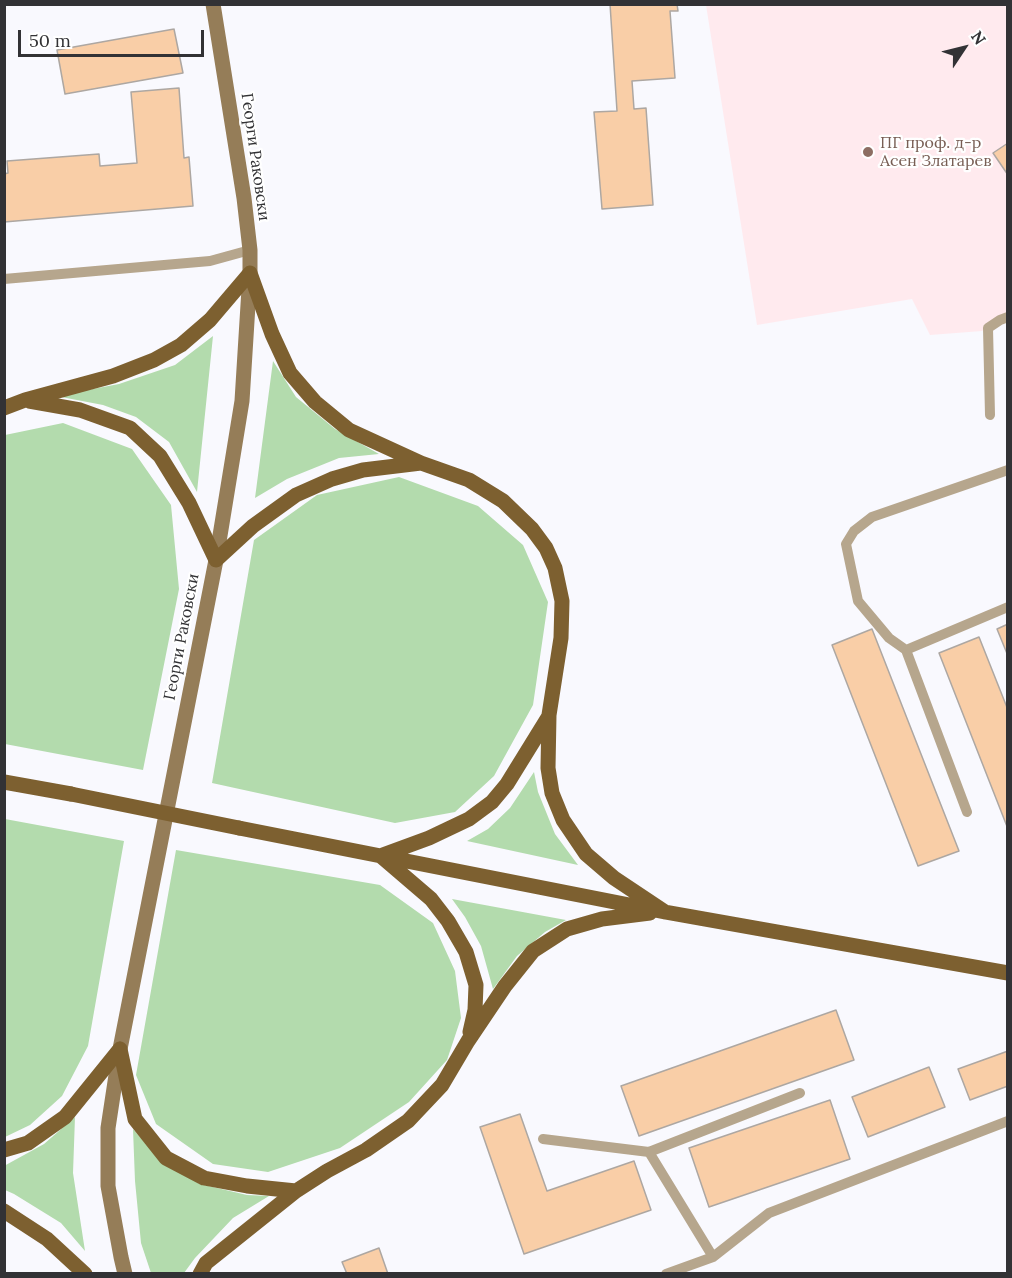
<!DOCTYPE html>
<meta charset="utf-8">
<style>
body{margin:0}
#map{position:relative;width:1012px;height:1278px;overflow:hidden;background:#f9f9fe;font-family:Lora,serif}
canvas{display:block}
.frame{position:absolute;inset:0;border:6px solid #323235;pointer-events:none}
.north{position:absolute;left:934px;top:18px;width:60px;height:60px;-webkit-text-stroke:4px #fff;paint-order:stroke;rotate:55deg;font-size:16px;font-weight:700;line-height:24px;text-align:center;color:#323235}
.north::after{content:'';display:block;margin:auto;width:21px;height:27px;background:#323235;clip-path:polygon(50% 0,100% 100%,50% 72%,0 100%)}
.scale{position:absolute;left:18px;top:30px;width:186px;height:27px;box-sizing:border-box;border:3px solid #323235;border-top:0;padding-left:8px;font-size:18px;line-height:21px;white-space:nowrap;color:#323235;-webkit-text-stroke:4px #fff;paint-order:stroke}
</style>
<div id="map">
<canvas width="1012" height="1278"></canvas>
<div class="frame"></div>
<div class="north">N</div>
<div class="scale">50 m</div>
</div>
<script>
const g = document.querySelector('canvas').getContext('2d');
g.lineJoin = 'round';
function paint(path, color) {
  g.fillStyle = color;
  g.fill(path, 'evenodd');
}
function poly(rows) {
  const path = new Path2D();
  for (const r of rows) {
    path.moveTo(r[0], r[1]);
    for (let i = 2; i < r.length; i += 2) path.lineTo(r[i], r[i + 1]);
  }
  return path;
}
function trace(path, color, width, dash) {
  g.strokeStyle = color;
  g.lineWidth = width;
  g.lineCap = dash ? 'butt' : 'round';
  g.setLineDash(dash || []);
  g.stroke(path);
}
function drawText(font, color, halo, rows, align = 'center') {
  g.font = font + ' Lora,serif';
  g.lineWidth = 4.5;
  g.setLineDash([]);
  g.textBaseline = 'middle';
  g.strokeStyle = halo;
  g.fillStyle = color;
  for (const [text, x, y, turn = 0] of rows) {
    g.save();
    g.translate(x, y);
    g.rotate((+turn || 0) * Math.PI / 180);
    g.textAlign = isNaN(turn) ? turn : align;
    if (halo) g.strokeText(text, 0, 0);
    g.fillText(text, 0, 0);
    g.restore();
  }
}
paint(poly([
 [706,5,1007,5,1007,313,982,331,930,335,912,299,757,325]
]), '#ffeaee');
paint(poly([
 [213,336,197,492,169,442,136,417,103,405,56,396,119,384,175,365],
 [273,361,296,397,335,429,379,454,339,458,287,479,255,498],
 [63,423,132,449,171,505,179,589,143,770,5,744,5,435],
 [399,477,478,506,523,545,548,602,533,705,494,776,455,812,395,823,212,783,254,540,317,495],
 [534,772,538,792,555,834,578,865,467,841,488,829,510,808],
 [5,819,124,841,88,1046,62,1096,30,1125,5,1137],
 [176,850,380,885,433,923,455,971,461,1018,447,1060,409,1102,340,1148,268,1172,213,1164,156,1124,136,1075],
 [452,899,566,920,545,932,517,956,493,989,481,946,465,917],
 [75,1117,73,1173,85,1251,61,1223,14,1194,5,1190,4,1166,44,1144],
 [133,1129,160,1160,200,1184,247,1195,269,1196,233,1218,195,1258,184,1273,151,1273,141,1243,135,1181]
]), '#b3dbad');
const building = poly([
 [610,4,677,4,678,11,670,11,675,78,632,81,634,109,646,108,653,205,602,209,594,112,617,111,610,4],
 [174,29,183,73,65,94,57,50,174,29],
 [179,88,184,158,189,157,193,206,4,222,4,174,8,173,7,161,99,154,100,166,137,163,131,92,179,88],
 [1008,143,1008,175,993,153,1008,143],
 [1008,624,1008,656,997,629,1008,624],
 [872,629,959,851,918,866,832,645,872,629],
 [979,637,1008,710,1008,829,939,653,979,637],
 [836,1010,854,1060,639,1136,621,1086,836,1010],
 [1008,1051,1008,1086,970,1100,958,1069,1008,1051],
 [929,1067,945,1107,868,1137,852,1097,929,1067],
 [830,1100,850,1159,709,1207,689,1148,830,1100],
 [520,1114,547,1191,634,1161,651,1210,524,1254,480,1127,520,1114],
 [379,1248,388,1274,347,1274,342,1262,379,1248]
]);
paint(building, '#f9cea7');
trace(building, '#ada7a2', 1.5);
trace(poly([
 [4,279,210,261,250,250],
 [990,415,988,328,1000,320,1008,317],
 [906,650,1008,607],
 [967,812,906,650,889,638,858,601,846,544,854,531,872,517,1008,470],
 [543,1139,649,1152,800,1093],
 [649,1152,713,1257],
 [666,1274,713,1257,769,1213,1008,1121]
]), '#b6a68d', 10);
trace(poly([
 [125,1274,121,1257,108,1186,108,1128,120,1049,216,560,242,401,250,273,250,250,244,198,213,4]
]), '#957d58', 15);
trace(poly([
 [29,401,80,410,130,428,160,456,189,503,216,560,253,526,296,495,332,479,363,470,421,463],
 [4,408,25,400,113,376,154,360,181,345,210,320,250,273,272,334,290,373,315,402,349,430,421,463,469,480,503,501,532,529,546,548,555,568,562,601,561,638,549,715,548,768,552,793,563,820,586,854,614,878,665,912],
 [4,782,71,794],
 [239,828,665,912,1008,973],
 [380,856,429,838,469,819,492,802,507,784,549,716],
 [382,857,431,899,448,921,466,952,476,985,475,1010,470,1032],
 [120,1049,135,1119,166,1158,204,1178,247,1186,296,1191],
 [4,1150,28,1143,65,1117,120,1049],
 [4,1211,47,1239,85,1274],
 [200,1274,206,1263,296,1191,327,1171,366,1150,408,1121,442,1085,468,1041,505,986,533,951,567,929,602,919,650,913]
]), '#7d6030', 15);
trace(poly([
 [71,794,239,828]
]), '#7d6030', 15);
for (const [x, y, r, color] of [
 [868,152,6,"#8d6e63"]
]) {
  const dot = new Path2D();
  dot.arc(x, y, r, 0, 2 * Math.PI);
  g.fillStyle = color;
  g.fill(dot);
  trace(dot, '#fff', 2);
}
drawText('16px', '#785e54', '#fff', [
 ["ПГ проф. д-р",880,143],
 ["Асен Златарев",880,161]
], 'left');
drawText('16px', '#323235', '#fff', [
 ["Георги Раковски",255,157,82],
 ["Георги Раковски",182,637,-79]
]);
</script>
